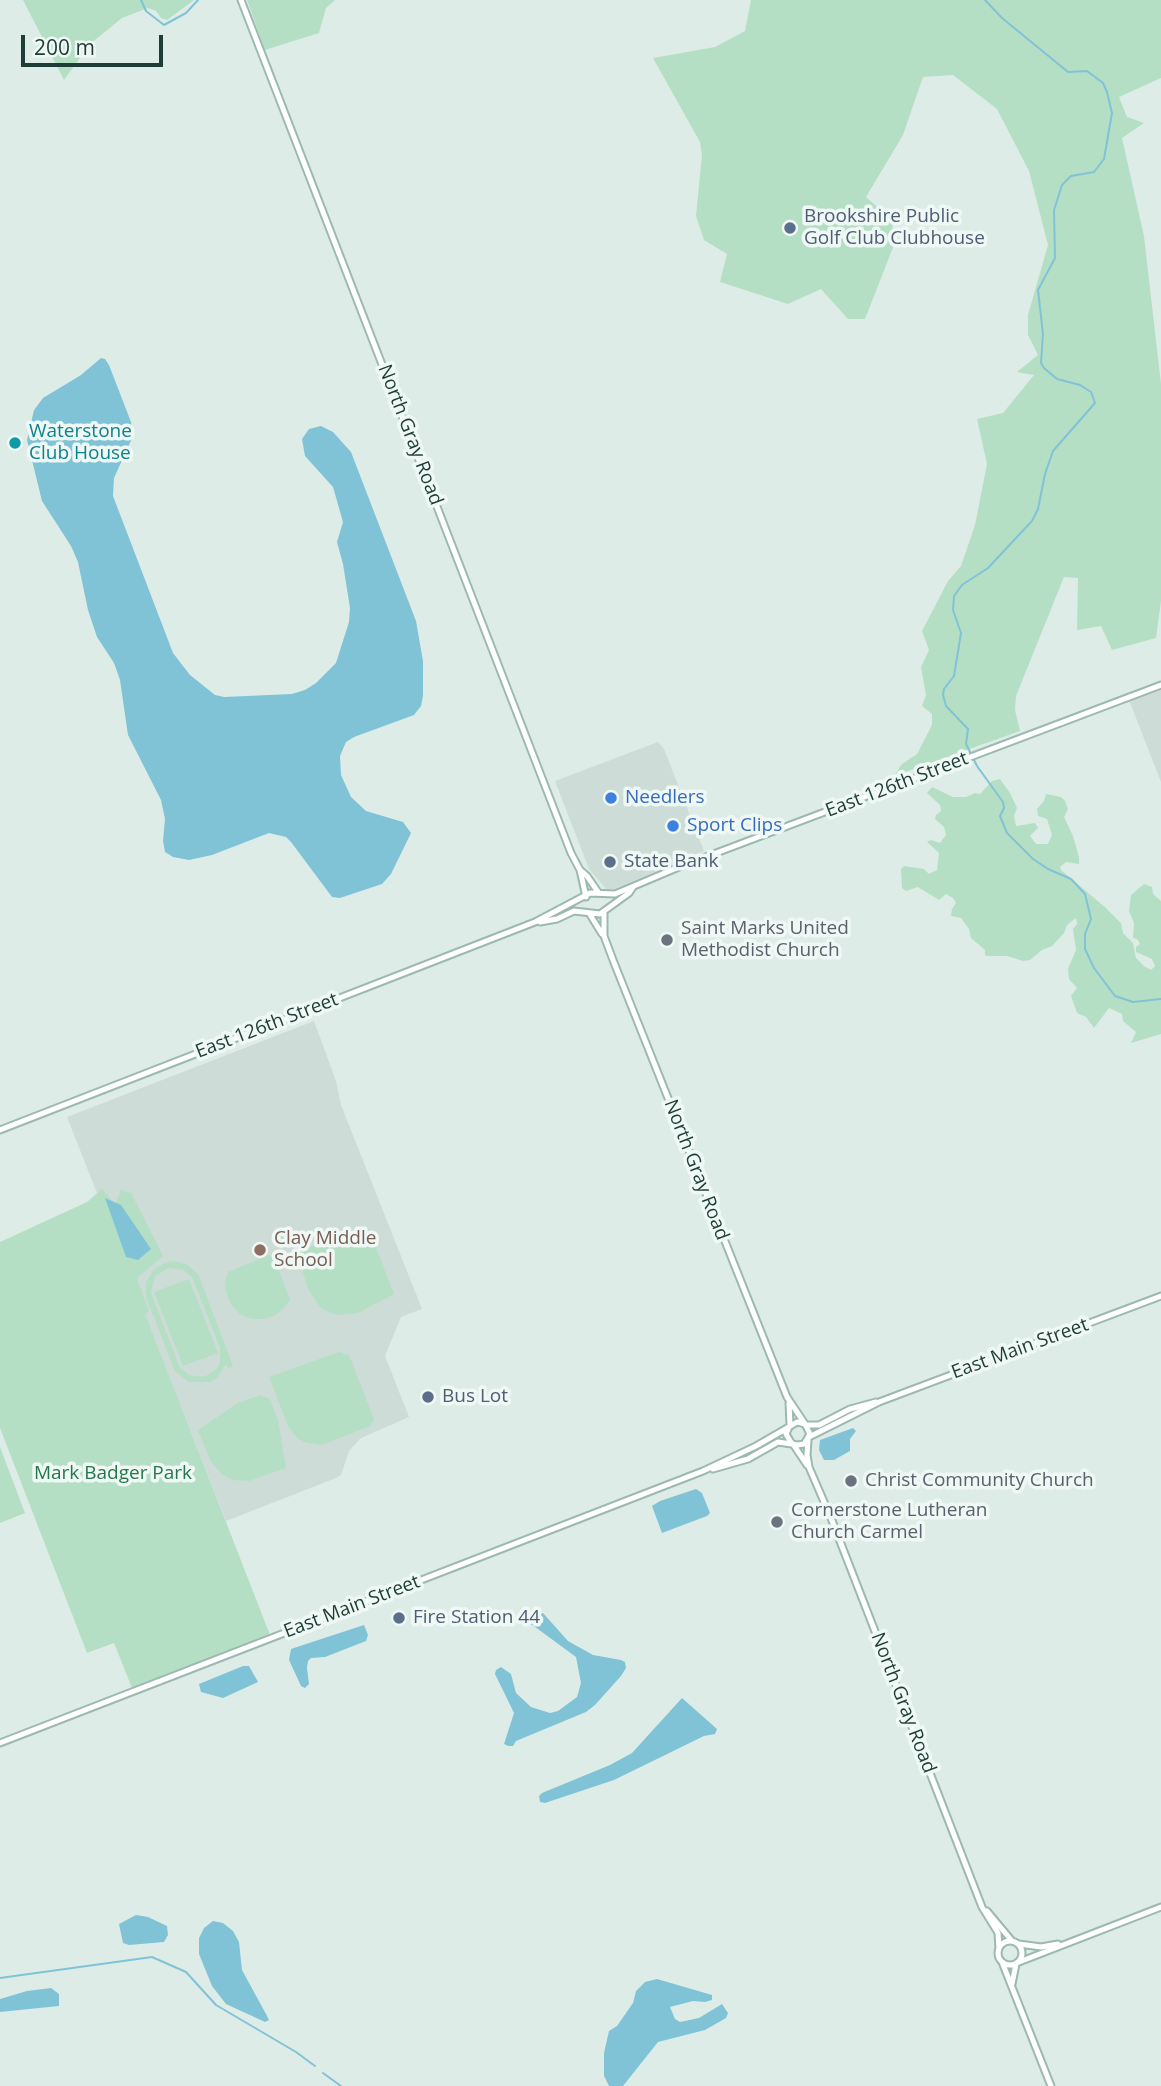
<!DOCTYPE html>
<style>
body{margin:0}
#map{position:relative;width:1161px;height:2086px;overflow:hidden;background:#deece7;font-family:"Open Sans",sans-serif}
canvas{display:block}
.scale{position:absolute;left:21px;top:35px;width:142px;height:32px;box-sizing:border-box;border:4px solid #1e3d37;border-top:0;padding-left:9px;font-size:21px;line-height:24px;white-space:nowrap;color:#1e3d37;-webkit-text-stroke:5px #eff8f4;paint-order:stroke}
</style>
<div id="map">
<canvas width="1161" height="2086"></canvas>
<div class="scale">200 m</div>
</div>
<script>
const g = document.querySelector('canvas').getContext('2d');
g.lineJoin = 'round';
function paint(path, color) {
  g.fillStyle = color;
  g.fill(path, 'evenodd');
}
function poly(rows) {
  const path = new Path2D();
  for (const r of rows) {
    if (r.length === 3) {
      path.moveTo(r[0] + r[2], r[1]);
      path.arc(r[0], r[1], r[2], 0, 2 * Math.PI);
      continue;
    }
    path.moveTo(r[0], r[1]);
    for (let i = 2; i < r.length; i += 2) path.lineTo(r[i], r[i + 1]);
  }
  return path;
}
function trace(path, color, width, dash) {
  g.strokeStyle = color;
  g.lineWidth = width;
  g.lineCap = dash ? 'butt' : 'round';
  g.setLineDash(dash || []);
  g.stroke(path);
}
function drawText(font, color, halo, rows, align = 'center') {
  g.font = font + ' "Open Sans",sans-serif';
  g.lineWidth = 7;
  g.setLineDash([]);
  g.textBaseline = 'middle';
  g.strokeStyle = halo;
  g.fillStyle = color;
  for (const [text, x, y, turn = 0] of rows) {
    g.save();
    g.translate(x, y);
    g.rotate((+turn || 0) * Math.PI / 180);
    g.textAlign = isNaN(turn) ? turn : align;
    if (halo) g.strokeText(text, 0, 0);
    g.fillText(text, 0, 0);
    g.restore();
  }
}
paint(poly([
 [1161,688,1161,782,1129,700],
 [658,742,664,749,704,851,614,889,607,890,589,869,555,781],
 [314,1021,336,1081,341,1105,422,1309,401,1317,385,1356,409,1417,361,1438,349,1451,341,1475,336,1478,226,1521,67,1117]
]), '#cddcd6');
paint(poly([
 [23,0,194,0,167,20,161,18,156,11,148,8,122,18,90,44,64,80],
 [247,0,335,0,326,8,319,33,265,50],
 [751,0,1161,0,1161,78,1119,97,1127,117,1144,123,1122,138,1144,236,1161,384,1161,601,1156,638,1112,650,1101,626,1077,630,1078,578,1064,577,1016,696,1015,710,1020,731,894,776,902,764,917,754,932,725,932,714,922,706,926,695,921,667,929,650,922,631,948,581,961,566,975,525,987,464,977,419,1003,413,1034,375,1017,372,1038,355,1028,335,1028,315,1048,245,1029,171,997,109,953,75,923,77,903,135,866,197,892,220,894,245,865,319,848,319,821,289,788,304,720,282,727,254,704,240,696,216,702,155,700,142,653,58,715,47,745,31],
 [1000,779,1010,793,1017,808,1014,816,1016,826,1035,823,1038,828,1030,836,1036,844,1048,844,1052,835,1047,819,1038,816,1037,809,1044,801,1046,794,1061,797,1065,801,1068,809,1064,817,1073,836,1079,857,1079,864,1066,862,1060,867,1061,870,1106,908,1121,923,1123,933,1133,943,1136,958,1144,966,1151,970,1155,966,1152,959,1136,952,1136,947,1140,944,1137,939,1133,938,1134,923,1129,911,1131,895,1144,884,1152,887,1153,894,1161,901,1161,1034,1131,1043,1136,1032,1123,1021,1122,1014,1109,1008,1094,1028,1086,1017,1077,1013,1071,996,1077,988,1069,979,1068,969,1076,950,1073,929,1077,924,1076,918,1067,925,1064,933,1052,946,1042,950,1030,960,1023,961,1007,956,987,956,985,955,985,950,971,938,969,929,961,918,951,916,952,909,956,903,953,898,946,894,939,900,918,887,906,891,902,888,901,869,904,866,924,869,929,874,937,870,939,853,927,842,931,840,940,843,946,835,944,827,935,819,936,815,941,811,940,805,927,793,932,787,953,797,966,797,975,793,980,794,992,781],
 [102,1189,115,1204,121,1190,131,1193,163,1256,137,1278,149,1311,145,1314,270,1635,132,1688,114,1643,87,1653,0,1428,0,1242,87,1202],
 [363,1227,369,1230,394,1294,358,1313,339,1315,331,1313,321,1308,308,1289,297,1252],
 [269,1255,274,1258,290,1300,283,1309,274,1316,263,1319,251,1319,240,1314,232,1306,227,1295,225,1284,228,1272],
 [173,1261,186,1264,198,1274,233,1366,228,1368,226,1364,217,1378,210,1382,189,1382,175,1371,146,1297,146,1283,153,1270,165,1263],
 [169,1268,183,1270,192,1277,220,1348,220,1363,216,1370,204,1377,189,1375,180,1368,151,1293,153,1282,156,1275],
 [189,1279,218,1353,183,1366,154,1292],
 [339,1352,349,1355,374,1419,370,1426,329,1442,320,1445,304,1442,297,1438,288,1426,269,1377],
 [260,1395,270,1399,278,1420,286,1468,249,1481,233,1480,223,1475,211,1462,198,1430,238,1403],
 [0,1447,25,1513,0,1523]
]), '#b5dfc4');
paint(poly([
 [101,358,105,359,109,365,131,422,133,436,114,478,113,496,173,653,190,675,215,695,224,697,292,694,305,690,316,683,336,663,349,622,350,608,343,564,337,542,343,522,333,487,305,456,302,439,309,429,321,426,333,432,351,452,416,621,423,661,423,696,421,706,414,715,354,737,346,742,340,756,341,775,351,797,366,811,403,822,411,833,391,874,382,884,340,898,332,897,291,842,286,837,269,833,212,855,189,860,173,857,165,852,163,841,165,819,161,800,128,735,120,680,114,663,97,637,88,610,78,562,71,546,42,501,27,440,34,410,43,398,81,375],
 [105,1198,121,1205,151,1249,138,1260,126,1257],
 [853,1428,856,1431,850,1439,850,1451,834,1460,824,1460,819,1450,820,1440],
 [696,1489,702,1493,710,1513,707,1516,662,1533,652,1506,660,1501],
 [543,1613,568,1641,593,1655,621,1660,625,1662,626,1668,621,1676,595,1705,586,1712,516,1741,513,1746,508,1746,504,1744,514,1713,495,1674,496,1670,501,1667,511,1674,516,1693,531,1707,550,1713,558,1711,577,1697,581,1683,576,1657,531,1624,531,1621,535,1616],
 [364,1625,368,1635,366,1641,325,1657,311,1658,308,1661,307,1668,309,1684,305,1688,301,1686,289,1660,291,1649],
 [243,1666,249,1666,258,1682,223,1698,201,1692,199,1684],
 [682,1698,717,1729,715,1734,704,1736,614,1780,545,1803,540,1802,539,1796,542,1793,610,1765,632,1753],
 [136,1915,148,1917,167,1926,168,1935,164,1942,129,1945,123,1943,119,1924],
 [213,1921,223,1923,233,1931,239,1942,242,1970,266,2014,269,2020,265,2022,226,2004,212,1986,199,1954,199,1938,204,1928],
 [657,1979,712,1995,712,2000,705,2002,693,2001,670,2007,675,2019,680,2022,699,2018,722,2004,728,2013,726,2018,705,2030,658,2042,623,2086,609,2086,604,2076,604,2053,609,2031,617,2026,633,2003,636,1991,645,1982],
 [51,1988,59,1994,59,2006,0,2012,0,1999,27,1991]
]), '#80c3d7');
trace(poly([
 [141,0,146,11,164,25,186,13,198,0],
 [985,0,1002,18,1068,72,1087,71,1103,83,1107,92,1112,113,1104,159,1094,172,1071,176,1062,185,1054,210,1055,258,1038,290,1043,334,1041,363,1044,368,1057,379,1080,385,1091,392,1095,403,1053,451,1045,474,1038,509,1032,521,988,568,962,585,954,596,953,610,961,633,954,676,944,689,943,695,946,706,968,729,966,744,977,766,1003,802,1004,808,1000,816,1007,833,1033,859,1048,869,1071,879,1085,894,1091,919,1085,934,1085,949,1094,968,1115,996,1133,1002,1161,999],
 [0,1978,152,1957,186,1972,216,2005,296,2052,315,2066],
 [323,2073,341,2086]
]), '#80c3d7', 2);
const secondary = poly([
 [241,0,571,853,580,870,586,897],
 [580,870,587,876,598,892],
 [604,911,604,936,613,960,787,1397,805,1424],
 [589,913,602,934],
 [540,922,557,919,574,911,600,914,629,893,633,887],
 [0,1130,535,922,590,893,615,894,679,867,1161,685],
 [789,1403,790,1425],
 [807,1425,819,1425,850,1409,876,1402],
 [809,1437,879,1402,1161,1296],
 [808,1440,807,1455,809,1467,831,1518,982,1907,998,1933,999,1949],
 [793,1444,807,1465],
 [713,1469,748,1459,778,1442,798,1445,804,1444,810,1434,805,1424,797,1422,789,1427,786,1434,792,1444],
 [0,1743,703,1471,756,1446,789,1427],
 [987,1911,1012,1941],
 [1010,1953,12],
 [1019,1944,1041,1947,1058,1944],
 [1002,1962,1051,2086],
 [1019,1962,1161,1907],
 [1012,1984,1016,1964]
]);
trace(secondary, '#9cb9b1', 9);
trace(secondary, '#fff', 5);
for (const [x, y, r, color] of [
 [790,228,7,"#5c6f8a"],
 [15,443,7,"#0f9aa8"],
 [611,798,7,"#3f7fe0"],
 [673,826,7,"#3f7fe0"],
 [610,862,7,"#5c6f8a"],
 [667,940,7,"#6b7280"],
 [260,1250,7,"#8d6e63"],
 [428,1397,7,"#5c6f8a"],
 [851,1481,7,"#6b7280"],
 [777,1522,7,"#6b7280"],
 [399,1618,7,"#5c6f8a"]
]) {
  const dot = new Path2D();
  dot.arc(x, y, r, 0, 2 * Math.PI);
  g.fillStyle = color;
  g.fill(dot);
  trace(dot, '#eff8f4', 2.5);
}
drawText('19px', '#4e5e75', '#eff8f4', [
 ["Brookshire Public",804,217],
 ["Golf Club Clubhouse",804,239],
 ["State Bank",624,862],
 ["Bus Lot",442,1397],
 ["Fire Station 44",413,1618]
], 'left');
drawText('19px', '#0d838f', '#eff8f4', [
 ["Waterstone",29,432],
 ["Club House",29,454]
], 'left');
drawText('19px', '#1e3d37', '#eff8f4', [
 ["North Gray Road",410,435,69],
 ["East 126th Street",897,785,-21],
 ["East 126th Street",267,1026,-21],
 ["North Gray Road",696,1170,69],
 ["East Main Street",1020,1349,-20],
 ["East Main Street",352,1607,-21],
 ["North Gray Road",903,1703,69]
]);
drawText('19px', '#366cbe', '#eff8f4', [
 ["Needlers",625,798],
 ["Sport Clips",687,826]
], 'left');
drawText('19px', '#5b616d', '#eff8f4', [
 ["Saint Marks United",681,929],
 ["Methodist Church",681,951],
 ["Christ Community Church",865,1481],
 ["Cornerstone Lutheran",791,1511],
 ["Church Carmel",791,1533]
], 'left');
drawText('19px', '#785e54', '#eff8f4', [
 ["Clay Middle",274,1239],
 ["School",274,1261]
], 'left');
drawText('19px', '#24784b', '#eff8f4', [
 ["Mark Badger Park",113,1474]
]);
</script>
